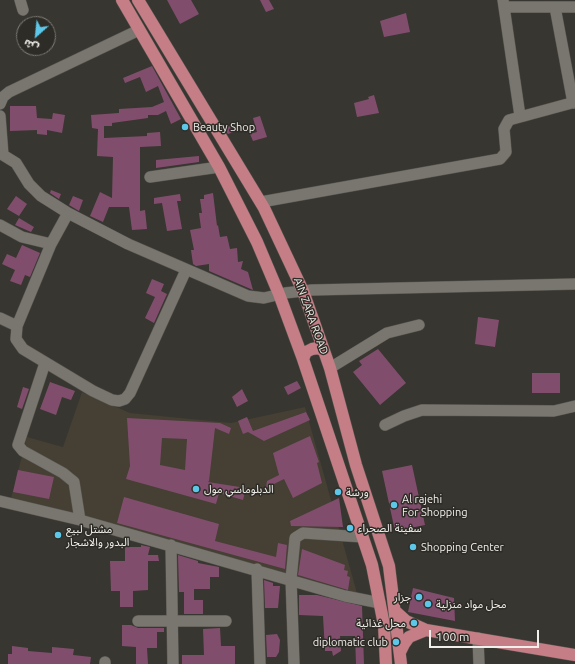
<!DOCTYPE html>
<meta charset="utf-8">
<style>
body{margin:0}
#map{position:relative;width:575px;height:664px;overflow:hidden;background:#383630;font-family:Ubuntu,"Noto Sans Arabic",sans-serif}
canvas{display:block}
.north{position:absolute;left:16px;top:16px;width:40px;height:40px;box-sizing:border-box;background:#2e2c26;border:1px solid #7c7a75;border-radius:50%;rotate:207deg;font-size:11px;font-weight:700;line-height:16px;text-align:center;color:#f1efeb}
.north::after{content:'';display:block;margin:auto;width:14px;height:18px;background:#5cc7e8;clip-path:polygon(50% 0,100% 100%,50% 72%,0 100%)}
.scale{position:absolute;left:429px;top:630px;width:110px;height:18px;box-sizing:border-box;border:2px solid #f1efeb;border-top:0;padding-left:5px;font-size:12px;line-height:14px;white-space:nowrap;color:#f1efeb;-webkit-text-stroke:3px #2e2c26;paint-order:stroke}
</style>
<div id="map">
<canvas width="575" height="664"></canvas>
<div class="north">ش</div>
<div class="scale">100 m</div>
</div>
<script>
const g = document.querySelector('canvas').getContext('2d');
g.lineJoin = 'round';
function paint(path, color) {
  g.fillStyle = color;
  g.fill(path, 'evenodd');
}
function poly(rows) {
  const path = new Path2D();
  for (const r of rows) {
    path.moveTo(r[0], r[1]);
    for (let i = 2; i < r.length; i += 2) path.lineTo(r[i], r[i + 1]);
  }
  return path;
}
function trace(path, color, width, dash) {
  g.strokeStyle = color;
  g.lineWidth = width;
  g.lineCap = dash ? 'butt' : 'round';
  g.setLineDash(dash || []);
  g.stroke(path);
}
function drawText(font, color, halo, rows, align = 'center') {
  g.font = font + ' Ubuntu,"Noto Sans Arabic",sans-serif';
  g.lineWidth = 3;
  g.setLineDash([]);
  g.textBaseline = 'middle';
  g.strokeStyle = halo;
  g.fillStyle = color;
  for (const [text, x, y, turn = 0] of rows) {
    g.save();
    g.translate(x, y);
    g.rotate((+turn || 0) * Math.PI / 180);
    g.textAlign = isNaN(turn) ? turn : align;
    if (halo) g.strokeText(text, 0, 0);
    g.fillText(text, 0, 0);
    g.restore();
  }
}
paint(poly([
 [82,392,130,413,231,423,305,407,357,593,11,498,27,437,63,447]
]), '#453f34');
paint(poly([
 [167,0,191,0,199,14,180,24],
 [260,0,269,0,274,9,266,12],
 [406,13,410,32,384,37,380,21],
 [152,66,181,119,171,124,166,111,158,115,148,115,148,118,112,123,112,126,104,126,104,138,147,136,147,133,160,132,161,146,140,147,140,211,145,210,147,229,132,230,129,207,109,207,103,222,90,216,100,192,112,198,113,157,97,156,98,129,92,128,91,115,119,113,119,109,152,107,164,102,158,86,146,92,140,77,125,83,123,78],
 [374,95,379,113,357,117,354,103,369,99,368,97],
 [10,106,36,106,37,118,52,119,53,113,65,115,62,133,47,130,47,135,37,134,37,130,10,131],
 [260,116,267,137,253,141,250,134,257,132,253,118],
 [239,122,242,129,228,134,224,128],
 [199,156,199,162,156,168,156,160],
 [51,190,61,194,59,199,50,193],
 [213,193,217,226,218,225,220,237,227,236,230,249,237,248,238,262,243,261,241,269,248,272,253,290,209,271,209,264,196,266,193,264,191,250,194,250,190,230,201,228,199,213,202,213,200,199,204,199,204,195],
 [180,194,181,201,177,201,182,229,167,231,162,203,154,204,154,198],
 [16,196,27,204,19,216,7,209],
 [73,196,83,200,79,211,69,205],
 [19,218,34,227,31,232,15,225],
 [22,245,40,253,30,277,25,275,21,285,10,281,15,270,2,264,7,254,16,258],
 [152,279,164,284,161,291,167,294,154,323,145,318,155,297,146,293],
 [478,317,499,320,495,347,475,344],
 [378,349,406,383,380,405,353,372,362,365,359,361],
 [532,373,560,373,560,393,532,393],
 [297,381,301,388,288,395,284,387],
 [50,382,75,391,71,400,62,397,56,415,40,409],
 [23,387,29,389,22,409,17,407],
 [242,389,248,401,237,407,232,397],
 [306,412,310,420,264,441,248,432,243,434,238,421,247,417,253,431],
 [127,418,220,423,231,428,229,434,215,428,209,481,208,482,246,488,243,500,219,493,216,504,126,479,130,466],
 [162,438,187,439,185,470,160,465],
 [310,436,319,462,317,463,322,483,293,498,284,479,266,488,267,481,279,475,273,453],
 [412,465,425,525,395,531,382,471],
 [18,470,54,477,49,499,13,492],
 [124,497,219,524,215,541,276,557,278,543,287,545,285,569,117,523],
 [339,498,343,527,291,526,290,521],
 [141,545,150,547,148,555,158,555,159,561,148,561,148,590,133,591,133,607,120,607,120,591,111,591,110,561,125,561,125,547,141,547],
 [302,549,345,565,344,570,348,571,347,576,350,577,348,590,298,575],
 [178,555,198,561,198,563,219,567,219,577,210,577,210,589,194,589,194,600,203,600,203,614,184,614,184,592,179,592],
 [264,580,273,583,273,586,280,586,278,608,265,608],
 [413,588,454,598,455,621,408,612],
 [299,595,317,595,362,606,364,664,356,664,355,636,340,636,341,651,333,656,332,651,325,651,323,616,299,615],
 [122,625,131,625,138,628,164,628,164,632,157,632,157,648,147,648,148,664,136,664,136,647,122,646],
 [220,628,221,646,235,646,235,664,182,664,182,655,204,655,203,629],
 [277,634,280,640,279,652,276,657,267,657,266,635],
 [12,646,28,648,28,651,52,653,52,647,74,649,73,655,91,657,90,664,8,664,8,654,12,654]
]), '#804e6c');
const minor = poly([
 [20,0,23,10],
 [503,0,520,116],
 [504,7,575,7],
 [555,7,573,103],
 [0,104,3,97,9,92,139,30],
 [0,116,3,155,16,163,29,184,41,196,68,213,128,244,248,296,264,298,285,293,312,290,575,284],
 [150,177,219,167],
 [261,202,500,159,506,152,504,129,509,120,575,102],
 [68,213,51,244,17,326,16,339,23,349,93,391,112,400,119,401,125,399,130,393,186,270],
 [0,225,22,237,51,244],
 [0,318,17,326],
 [45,363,18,445,23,451,63,473,74,482,80,520],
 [330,368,387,333,419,325],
 [385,425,404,416,422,410,554,411,575,406],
 [0,501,80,520,345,596,380,603],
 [171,545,173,664],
 [257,569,260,664],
 [138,621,226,621],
 [478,638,479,664],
 [105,662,105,664],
 [294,664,291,579,295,538,303,533,363,537]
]);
const major = poly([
 [122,0,219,167,257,242,279,294,303,359,372,565,384,625,386,664],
 [138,0,264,208,303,291,330,368,356,465,389,566,401,664],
 [303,359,306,352,312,349,318,348,324,351],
 [395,611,406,621,426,630,575,655],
 [400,652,404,644,409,637,426,630]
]);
trace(minor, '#56544f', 12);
trace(major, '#56544f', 13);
trace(minor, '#79766f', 11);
trace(major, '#c57e86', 12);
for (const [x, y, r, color] of [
 [185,127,4,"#5cc7e8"],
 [196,489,4,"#5cc7e8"],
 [338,492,4,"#5cc7e8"],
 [394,505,4,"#5cc7e8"],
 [350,528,4,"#5cc7e8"],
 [58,535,4,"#5cc7e8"],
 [413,547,4,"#5cc7e8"],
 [419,597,4,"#5cc7e8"],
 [428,604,4,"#5cc7e8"],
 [414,623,4,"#5cc7e8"],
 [396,642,4,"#5cc7e8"]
]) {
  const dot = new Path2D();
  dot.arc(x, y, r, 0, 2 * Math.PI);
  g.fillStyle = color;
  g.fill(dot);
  trace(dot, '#2e2c26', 1.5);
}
drawText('11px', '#f1efeb', '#2e2c26', [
 ["Beauty Shop",193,127],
 ["الدبلوماسي مول",204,489],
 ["ورشة",346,492],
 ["Al rajehi",402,499],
 ["For Shopping",402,512],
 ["سفينة الصحراء",358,528],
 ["مشتل لبيع",66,529],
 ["البدور والاشجار",66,542],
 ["Shopping Center",421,547],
 ["جزار",411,597,"right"],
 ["محل مواد منزلية",436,604],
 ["محل غذائية",406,623,"right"],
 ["diplomatic club",388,642,"right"]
], 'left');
drawText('11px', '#f1efeb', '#2e2c26', [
 ["AIN ZARA ROAD",311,316,70]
]);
</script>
